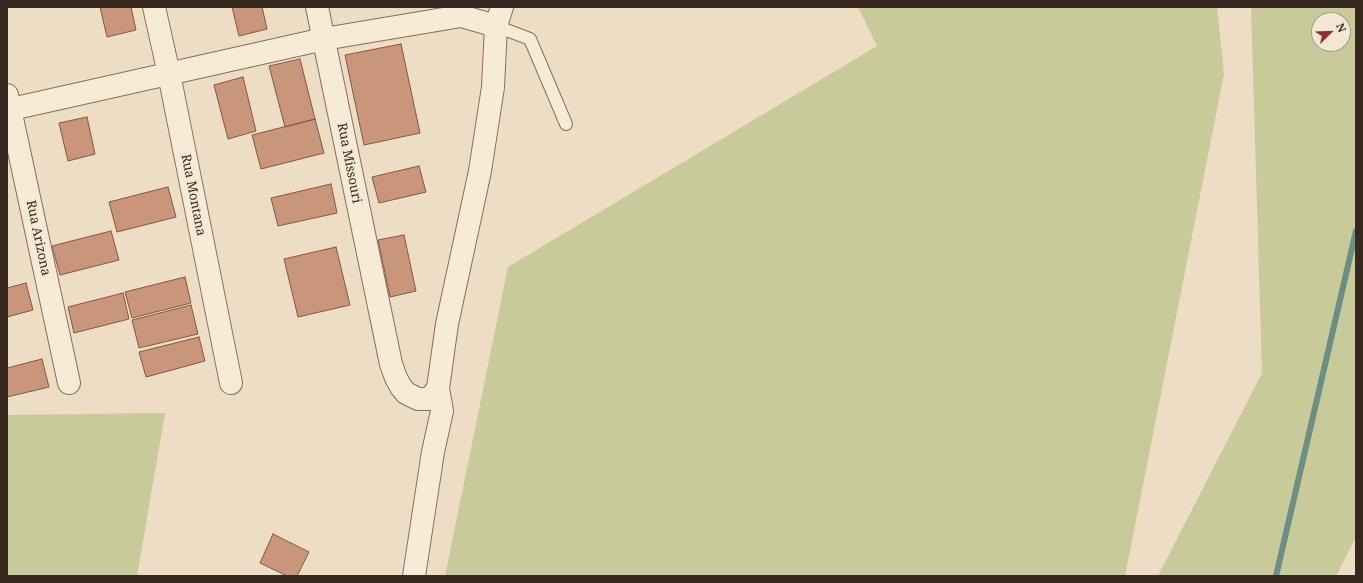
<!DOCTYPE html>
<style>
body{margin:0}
#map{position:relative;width:1363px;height:583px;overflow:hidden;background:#ecddc4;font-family:"Noto Serif",serif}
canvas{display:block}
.frame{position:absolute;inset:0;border:8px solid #37291f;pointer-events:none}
.north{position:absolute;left:1311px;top:12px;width:40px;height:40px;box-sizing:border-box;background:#f4e8d4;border:1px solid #a89c8c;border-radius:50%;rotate:67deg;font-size:11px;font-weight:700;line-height:16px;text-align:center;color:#37291f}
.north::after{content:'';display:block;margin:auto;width:14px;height:18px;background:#932e36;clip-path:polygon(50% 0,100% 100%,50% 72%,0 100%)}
</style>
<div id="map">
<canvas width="1363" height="583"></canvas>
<div class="frame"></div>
<div class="north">N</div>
</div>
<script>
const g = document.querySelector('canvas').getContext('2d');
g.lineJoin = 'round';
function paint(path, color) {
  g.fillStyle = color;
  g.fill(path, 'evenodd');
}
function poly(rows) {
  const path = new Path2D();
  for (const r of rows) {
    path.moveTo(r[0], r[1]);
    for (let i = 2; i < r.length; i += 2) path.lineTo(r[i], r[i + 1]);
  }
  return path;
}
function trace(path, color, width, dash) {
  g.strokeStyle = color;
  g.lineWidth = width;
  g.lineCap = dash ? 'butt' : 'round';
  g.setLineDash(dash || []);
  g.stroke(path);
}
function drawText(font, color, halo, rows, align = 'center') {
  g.font = font + ' "Noto Serif",serif';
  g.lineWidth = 3;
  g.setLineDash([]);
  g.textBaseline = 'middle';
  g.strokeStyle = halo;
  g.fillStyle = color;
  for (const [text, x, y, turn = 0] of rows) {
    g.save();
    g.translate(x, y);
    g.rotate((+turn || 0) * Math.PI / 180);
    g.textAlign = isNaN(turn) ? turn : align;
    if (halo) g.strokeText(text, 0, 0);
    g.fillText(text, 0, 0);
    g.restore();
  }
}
paint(poly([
 [858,7,1217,7,1224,74,1125,576,445,576,508,267,877,46],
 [1251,7,1356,7,1356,537,1336,576,1158,576,1262,373],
 [1319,20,1343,20,1343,44,1319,44],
 [165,413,137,576,7,576,7,415]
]), '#c8ca99');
trace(poly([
 [1276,576,1356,231]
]), '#6d8e83', 6);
const building = poly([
 [100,7,131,7,136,30,107,37,100,7],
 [232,7,262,7,267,29,239,36,232,7],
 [401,44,420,133,364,145,345,55,401,44],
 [300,59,315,119,285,127,269,66,300,59],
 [243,77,256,131,228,139,214,85,243,77],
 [87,117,95,154,68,161,59,123,87,117],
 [315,119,324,153,261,169,252,135,315,119],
 [419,166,426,192,379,203,372,177,419,166],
 [331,184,337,213,278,226,271,198,331,184],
 [168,187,176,217,117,232,109,202,168,187],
 [111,231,119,260,60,275,52,246,111,231],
 [404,235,416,291,390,297,378,240,404,235],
 [336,247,350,305,298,317,284,259,336,247],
 [185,277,191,303,132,318,125,292,185,277],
 [26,283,33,310,7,317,7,288,26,283],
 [123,293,129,319,74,333,68,307,123,293],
 [191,305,198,334,139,348,132,320,191,305],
 [199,337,205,361,146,377,139,352,199,337],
 [42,359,49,387,7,397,7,368,42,359],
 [273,534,309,552,297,576,287,576,260,563,273,534]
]);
paint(building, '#c9967c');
trace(building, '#855742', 1);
const service = poly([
 [496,26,530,39,566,124]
]);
const minor = poly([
 [154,7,169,74,231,383],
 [317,7,391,364,396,378,401,387,406,393,418,399,427,399,432,396,438,388,447,324,480,171,493,87,496,26,502,7],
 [7,95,69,383],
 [7,110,324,39,461,16,496,26],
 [414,576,433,452,442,411,438,388]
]);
trace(service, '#866f5b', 14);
trace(minor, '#866f5b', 24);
trace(service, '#f7ebd7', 12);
trace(minor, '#f7ebd7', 22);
drawText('13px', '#37291f', '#f4e8d4', [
 ["Rua Missouri",349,163,79],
 ["Rua Montana",193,195,79],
 ["Rua Arizona",38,238,78]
]);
</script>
